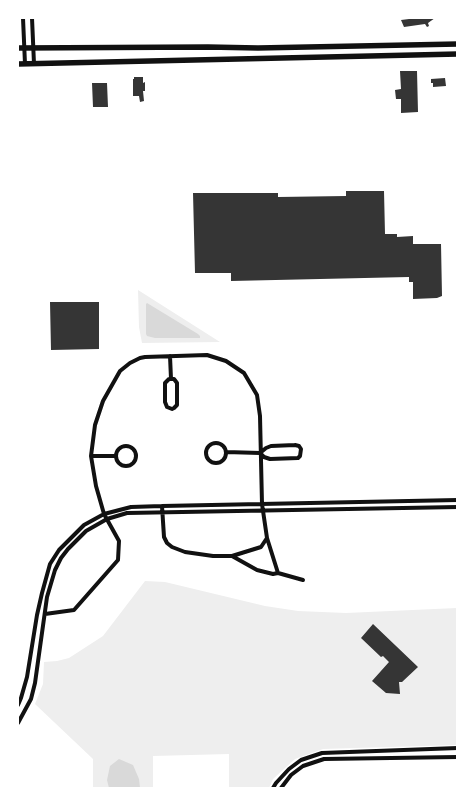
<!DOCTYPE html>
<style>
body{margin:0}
#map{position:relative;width:475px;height:806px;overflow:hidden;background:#fff;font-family:Bitter,serif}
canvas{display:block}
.frame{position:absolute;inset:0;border:19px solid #fff;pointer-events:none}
</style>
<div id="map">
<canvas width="475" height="806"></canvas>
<div class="frame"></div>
</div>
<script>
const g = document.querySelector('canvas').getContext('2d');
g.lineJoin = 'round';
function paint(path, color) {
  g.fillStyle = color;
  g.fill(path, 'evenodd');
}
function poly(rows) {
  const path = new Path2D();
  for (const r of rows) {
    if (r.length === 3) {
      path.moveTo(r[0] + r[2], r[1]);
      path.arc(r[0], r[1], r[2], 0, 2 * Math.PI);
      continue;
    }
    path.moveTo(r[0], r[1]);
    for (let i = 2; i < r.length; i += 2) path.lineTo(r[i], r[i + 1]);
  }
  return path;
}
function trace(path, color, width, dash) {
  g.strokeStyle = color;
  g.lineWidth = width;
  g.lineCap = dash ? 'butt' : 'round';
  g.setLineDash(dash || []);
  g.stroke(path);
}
paint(poly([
 [138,290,220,342,142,343,139,327],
 [145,581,165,582,265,606,298,611,346,613,457,608,457,745,323,749,295,759,273,779,269,788,229,788,229,754,153,756,153,788,93,788,93,759,35,704,43,684,44,662,57,661,69,658,103,636]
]), '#eee');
paint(poly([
 [147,303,198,334,200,336,200,338,155,338,147,336,146,334,146,304],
 [119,759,133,765,139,779,140,788,109,788,107,780,110,766]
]), '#d9d9d9');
paint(poly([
 [417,18,435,18,428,23,429,26,427,27,425,24,404,27,401,20],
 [400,71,417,71,418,112,401,113,401,99,396,99,395,90,401,89],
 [134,77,143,77,143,83,145,82,145,91,143,91,144,101,140,102,139,96,133,96,133,79,134,79],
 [445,78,446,86,433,87,433,83,431,83,431,79],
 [92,83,107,83,108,107,93,107],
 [346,191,384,191,385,234,397,234,397,237,413,236,413,244,441,244,442,296,437,298,413,299,413,282,409,282,409,277,231,281,231,273,195,273,193,193,278,193,278,197,346,196],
 [50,302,99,302,99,349,51,350],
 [373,624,418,667,402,682,399,682,400,694,386,693,372,681,389,662,383,656,381,657,361,638]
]), '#353535');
trace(poly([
 [23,18,25,64],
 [32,18,34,64],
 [170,356,171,379],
 [169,379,174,379,177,383,177,405,174,408,172,409,167,407,165,402,165,383,169,379],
 [216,453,10],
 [295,445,299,446,301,449,300,456,298,458,270,459,264,457,260,453,266,448,271,446,295,445],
 [126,456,10],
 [226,452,260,453],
 [91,456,116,456],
 [232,556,257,570,273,574,278,573,267,538],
 [278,573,303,580],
 [45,614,74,610,118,560,119,541,104,514,96,486,91,456,95,425,103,401,120,371,130,363,140,358,145,357,207,355,226,361,244,373,257,395,260,416,262,504,267,538,261,547,232,556,213,556,185,552,172,547,167,543,164,537,162,506],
 [18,705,21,698,27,677,37,615,42,593,50,564,59,550,84,525,104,514,131,507,162,506,458,500],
 [18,723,31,699,35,683,47,597,55,570,61,558,68,549,86,531,107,519,127,513,458,507],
 [273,788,276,783,289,769,301,760,322,753,458,748],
 [281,788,291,775,303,766,324,759,458,757]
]), '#111', 4);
trace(poly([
 [18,48,208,47,258,48,458,44],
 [18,64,458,54]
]), '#111', 5.5);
</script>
